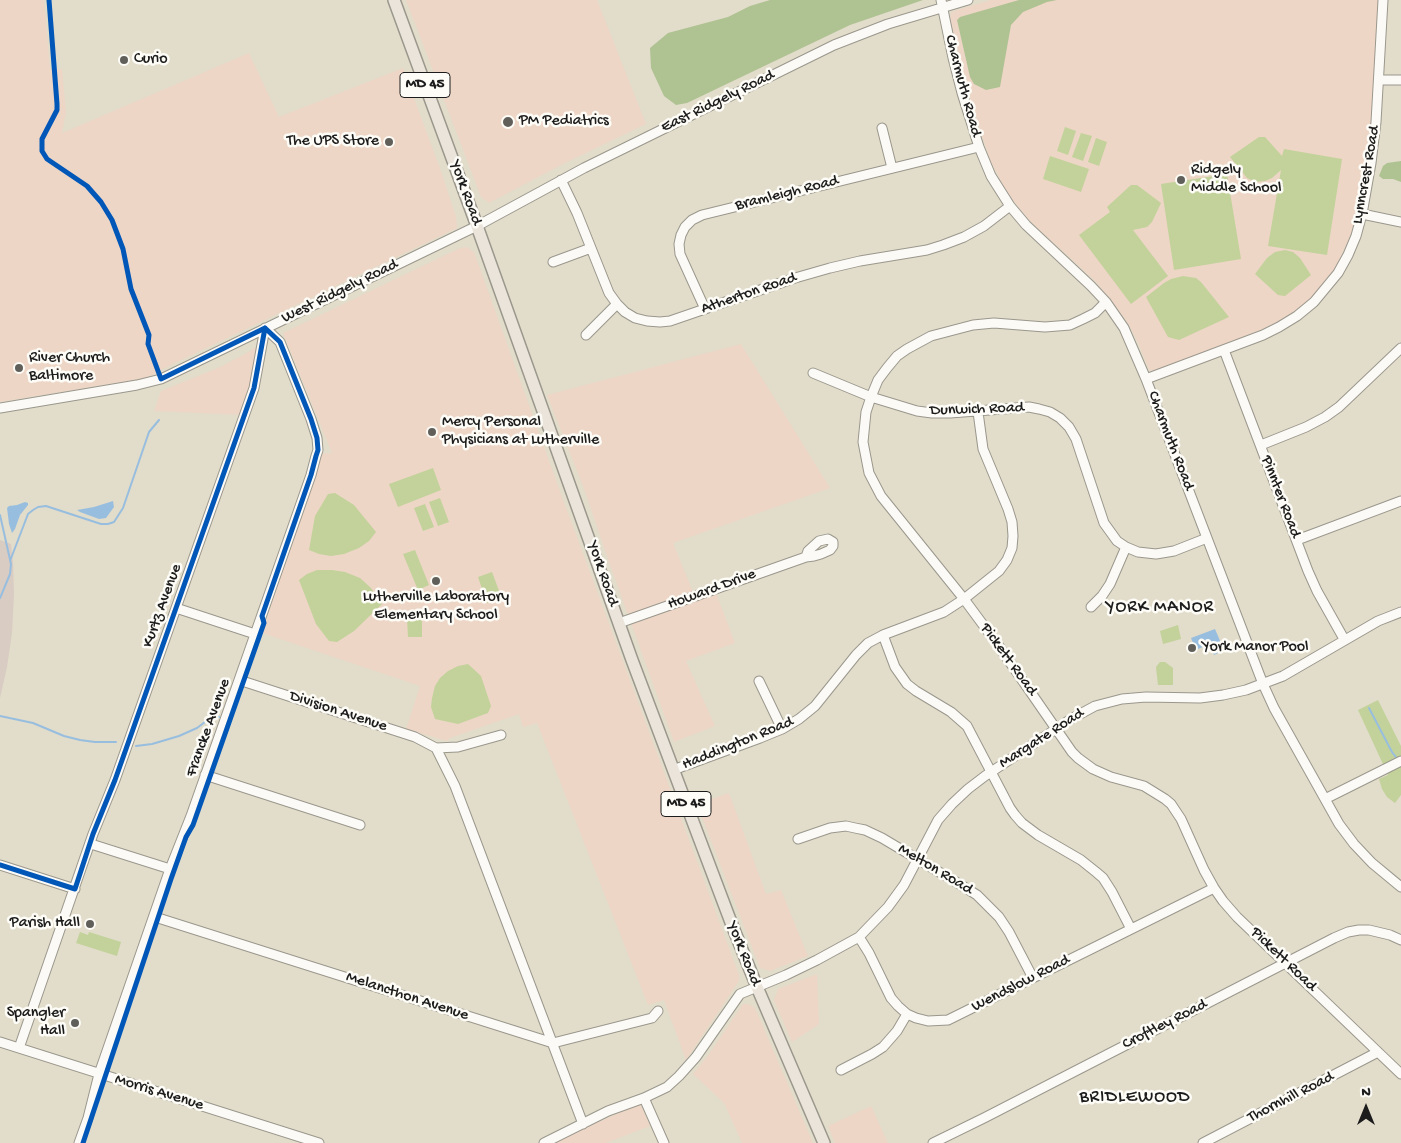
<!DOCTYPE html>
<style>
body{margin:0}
#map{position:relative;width:1401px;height:1143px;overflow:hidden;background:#e2dcca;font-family:"Gochi Hand",sans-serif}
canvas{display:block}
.north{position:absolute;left:1341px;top:1083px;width:50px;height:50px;-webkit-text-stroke:4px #fdfcf7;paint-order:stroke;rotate:0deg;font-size:14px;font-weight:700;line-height:20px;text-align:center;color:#1c1c1c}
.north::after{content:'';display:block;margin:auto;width:18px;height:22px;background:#1c1c1c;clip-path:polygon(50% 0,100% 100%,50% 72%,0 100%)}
</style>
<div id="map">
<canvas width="1401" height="1143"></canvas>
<div class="north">N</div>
</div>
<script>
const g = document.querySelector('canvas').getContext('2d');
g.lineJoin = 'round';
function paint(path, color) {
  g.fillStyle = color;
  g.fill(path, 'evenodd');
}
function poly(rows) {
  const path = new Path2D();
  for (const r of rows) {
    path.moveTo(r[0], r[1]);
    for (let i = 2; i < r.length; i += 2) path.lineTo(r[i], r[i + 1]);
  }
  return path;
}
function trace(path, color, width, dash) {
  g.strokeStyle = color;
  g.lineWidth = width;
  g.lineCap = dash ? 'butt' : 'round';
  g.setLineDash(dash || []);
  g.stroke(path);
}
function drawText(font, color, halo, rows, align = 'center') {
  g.font = font + ' "Gochi Hand",sans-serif';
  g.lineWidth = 5;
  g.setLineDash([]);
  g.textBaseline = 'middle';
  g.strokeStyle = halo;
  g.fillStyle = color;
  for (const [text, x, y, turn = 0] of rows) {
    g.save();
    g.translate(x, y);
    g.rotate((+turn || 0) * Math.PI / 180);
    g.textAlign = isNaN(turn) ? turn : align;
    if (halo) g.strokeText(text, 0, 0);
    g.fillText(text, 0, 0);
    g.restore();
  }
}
paint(poly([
 [0,0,44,0,50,70,62,69,66,112,62,133,249,53,279,117,403,68,442,174,456,217,457,228,175,363,146,378,0,402],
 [406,0,597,0,646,124,561,165,489,203,481,197],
 [991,0,1378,0,1373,105,1365,166,1352,232,1335,269,1323,285,1310,299,1295,312,1278,322,1261,330,1156,371,1149,370,1139,345,1129,325,1110,299,1095,281,1031,222,1015,203,1004,187,990,160,968,93,950,19,951,13,954,11],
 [467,247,474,252,561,494,739,975,739,981,686,1060,664,1000,648,1005,537,723,523,727,519,714,450,738,447,741,406,729,420,686,262,633,320,454,332,453,283,333,460,248],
 [267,340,243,415,154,411,161,391,220,367,245,354],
 [741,344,830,488,673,543,693,592,713,585,735,643,686,661,715,726,674,742,610,565,583,486,547,395],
 [729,793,766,894,781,890,808,956,770,971,760,968,697,804],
 [817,974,819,1024,792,1042,774,1000,778,989],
 [743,1004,749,1004,755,1008,813,1143,742,1143,724,1103,693,1074,709,1054],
 [640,1103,650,1126,606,1143,553,1143],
 [871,1106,888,1143,835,1143,828,1126]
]), '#edd6c6');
paint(poly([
 [0,540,11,544,13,563,14,594,12,633,7,667,0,698]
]), '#d9ccc3');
paint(poly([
 [1065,127,1076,131,1068,155,1057,151],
 [1081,133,1092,136,1083,161,1072,157],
 [1259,137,1265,137,1282,156,1284,149,1342,159,1327,255,1268,246,1281,170,1272,178,1265,181,1255,182,1247,178,1230,157],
 [1096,138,1107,142,1099,166,1088,162],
 [1050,156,1089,169,1081,192,1043,179],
 [1227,174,1241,259,1174,270,1161,184],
 [1131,185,1137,185,1161,203,1152,222,1147,227,1133,230,1168,276,1131,304,1079,235,1110,212,1107,207],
 [1285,250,1293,252,1300,258,1311,275,1285,296,1278,295,1255,274,1267,258,1275,252],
 [1183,276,1196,278,1201,282,1229,317,1179,340,1168,337,1146,297,1164,283,1171,279],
 [433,468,441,490,398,507,389,484],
 [335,493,354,505,376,532,369,541,359,548,344,554,331,556,319,554,309,550,315,516,328,494],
 [440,498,449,522,438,526,429,502],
 [425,504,434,527,423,531,414,508],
 [415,550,429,585,418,590,403,554],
 [317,570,332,570,345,572,360,578,371,588,382,604,354,631,337,642,329,641,316,624,299,580,307,574],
 [492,572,502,599,487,603,478,577],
 [407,618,422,618,422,637,408,637],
 [1178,625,1181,639,1163,644,1160,631],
 [1160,662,1165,662,1173,668,1173,685,1158,685,1156,667],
 [468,664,481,676,491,706,488,713,458,724,435,719,431,707,432,698,435,686,440,678,448,671,458,666],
 [1378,700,1401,746,1401,795,1395,803,1387,797,1382,789,1379,779,1388,775,1358,710],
 [80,932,88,935,89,932,121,942,117,956,76,943]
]), '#c2d29a');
paint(poly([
 [770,0,923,0,850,25,687,103,676,105,664,96,651,68,650,48,668,33,728,17,750,6],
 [1019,0,1057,0,1047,2,1023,12,1011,25,1000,87,986,90,974,84,970,77,957,20,960,17],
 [1401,161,1401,182,1393,179,1383,179,1379,176,1383,166,1387,163]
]), '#afc292');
paint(poly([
 [113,501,114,507,106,518,99,519,80,512,77,510,94,507],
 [25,502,28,503,28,505,20,515,15,529,12,533,9,524,7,508,9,506,17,505],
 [1215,629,1224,650,1214,655,1209,644,1196,650,1191,638]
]), '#98bedf');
trace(poly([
 [0,515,11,564,10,574,0,598],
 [10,561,28,514,33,510,38,507,46,506,101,524,108,524,114,522,123,508,149,432,159,420],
 [1369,708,1392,752,1398,760],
 [0,716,33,723,64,736,80,740,95,742,116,742],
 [136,746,152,744,179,736,197,728,213,716,219,717]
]), '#98bedf', 2);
const minor = poly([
 [941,0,953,58,962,93,979,147,991,176,1010,206,1026,225,1091,286,1106,302,1124,328,1146,379,1263,684,1274,708,1339,824,1354,844,1372,863,1401,887],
 [1379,80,1401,80],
 [882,128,892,168],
 [561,180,577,213,609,293,617,304,625,312,635,318,647,321,660,322,670,321,795,278,830,268,860,261,927,250,943,245,964,237,984,226,1010,206],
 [1362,214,1401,222],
 [553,262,591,248],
 [1106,302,1095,313,1083,319,1070,325,1045,327,994,323,973,325,931,336,907,349,897,356,887,368,878,380,871,397,866,412,863,442,869,473,881,496,964,599,998,645,1072,752,1078,758,1093,769,1111,777,1144,786,1165,799,1171,804,1181,819,1204,870,1214,888,1223,901,1237,917,1401,1074],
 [705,309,680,254,679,244,681,235,685,227,692,220,702,215,979,147],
 [586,335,617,304],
 [1224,350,1308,571,1317,591,1344,639],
 [813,373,871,397,917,411,932,413,950,413,1029,407,1039,409,1050,412,1060,418,1069,427,1076,439,1104,523,1117,541,1126,547,1138,552,1156,554,1174,551,1207,538],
 [1146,379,1263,335,1279,327,1297,316,1314,302,1338,273,1348,255,1356,236,1362,214,1371,163,1376,122,1383,0],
 [0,408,137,385,161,379,477,226,584,168,834,45,888,24,968,0],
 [1261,445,1306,427,1325,417,1339,407,1401,348],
 [1297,540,1401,501],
 [1091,607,1102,596,1110,584,1126,547],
 [176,608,255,634],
 [619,623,806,557,814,556,821,554,830,550,833,546,833,542,828,539,819,541,808,551,806,557],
 [883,635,895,667,907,684,916,691,951,712,967,726,1010,808,1015,815,1022,823,1038,835,1081,860,1096,872,1103,878,1112,892,1131,929],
 [239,680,415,737,436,748,458,747,501,735],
 [759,681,782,729],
 [436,748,455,786,583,1124],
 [673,770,760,738,782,729,799,719,815,706,856,655,868,643,883,635,944,612,964,599,999,571,1007,560,1012,548,1013,536,1012,522,1008,509,983,449,978,412],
 [205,775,360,825],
 [1325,799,1401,761],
 [798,839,830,828,846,826,855,828,865,830,882,838,961,885,977,895,999,917,1009,932,1033,978],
 [91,844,170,869],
 [0,865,75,889],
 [155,917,553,1043,652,1018,658,1011],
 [859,937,869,953,891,998,898,1006,907,1014,916,1018,928,1021,948,1020,1214,888],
 [0,1042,319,1143],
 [19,1048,93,834,115,780,254,388,265,328],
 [841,1070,872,1054,883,1047,897,1031,907,1014],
 [644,1098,664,1143],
 [79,1143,88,1118,99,1074,170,869,191,816,239,680,311,475,316,456,318,450,317,438,311,419,280,342,265,328],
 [544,1143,608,1111,644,1098,667,1087,679,1076,696,1057,740,994,786,975,817,960,859,937,888,907,904,885,938,820,952,804,968,789,985,776,1071,719,1095,706,1122,699,1146,697,1200,698,1223,695,1246,690,1283,676,1378,621,1401,612],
 [933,1143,984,1118,1334,938,1348,932,1359,930,1369,930,1390,935,1401,940],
 [1203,1143,1378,1052]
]);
const major = poly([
 [394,0,477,226,632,660,687,806,732,925,757,987,824,1143]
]);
trace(minor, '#9a978c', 11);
trace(major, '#9a978c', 14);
trace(minor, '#fbfaf7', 9);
trace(major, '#ebe4db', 11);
trace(poly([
 [49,0,57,104,57,110,42,139,42,151,47,159,87,186,101,202,112,220,123,249,131,289,149,335,148,344,161,379,265,328],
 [0,865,75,889,93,834,115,780,254,388,265,328],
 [83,1143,171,879,186,837,193,825,264,623,262,616,311,475,316,456,318,450,317,438,311,419,280,342,265,328]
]), '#0057b8', 5);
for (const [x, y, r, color] of [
 [124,60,5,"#615f59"],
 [508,122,6,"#615f59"],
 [389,142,5,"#615f59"],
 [1181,180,5,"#615f59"],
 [19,368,5,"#615f59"],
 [432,432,5,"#615f59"],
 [436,581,5,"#615f59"],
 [1192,648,5,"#615f59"],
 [90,924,5,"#615f59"],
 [75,1023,5,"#615f59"]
]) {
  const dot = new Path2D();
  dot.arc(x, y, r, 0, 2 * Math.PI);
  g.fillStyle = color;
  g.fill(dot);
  trace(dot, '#fdfcf7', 2);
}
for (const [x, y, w] of [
 [425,85,50],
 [686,804,50]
]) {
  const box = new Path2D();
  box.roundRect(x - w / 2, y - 12.5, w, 25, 4);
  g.fillStyle = '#fdfcf7';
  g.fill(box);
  trace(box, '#1c1c1c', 1);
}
drawText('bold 15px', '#1c1c1c', null, [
 ["MD 45",425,85],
 ["MD 45",686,804]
]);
drawText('16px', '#1c1c1c', '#fdfcf7', [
 ["Curio",134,60],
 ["PM Pediatrics",519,122],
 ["The UPS Store",379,142,"right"],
 ["Ridgely",1191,171],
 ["Middle School",1191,189],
 ["River Church",29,359],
 ["Baltimore",29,377],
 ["Mercy Personal",442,423],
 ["Physicians at Lutherville",442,441],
 ["Lutherville Laboratory",436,598,"center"],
 ["Elementary School",436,616,"center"],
 ["York Manor Pool",1202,648],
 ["Parish Hall",80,924,"right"],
 ["Spangler",65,1014,"right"],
 ["Hall",65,1032,"right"]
], 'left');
drawText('16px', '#1c1c1c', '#fdfcf7', [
 ["Charmuth Road",962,86,75],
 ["East Ridgely Road",718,102,-26],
 ["Lynncrest Road",1367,175,-80],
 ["York Road",465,193,70],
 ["Bramleigh Road",787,194,-14],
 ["West Ridgely Road",340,292,-26],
 ["Atherton Road",749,294,-19],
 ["Dunwich Road",977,410,-2],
 ["Charmuth Road",1170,441,69],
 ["Pinnter Road",1280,497,69],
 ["York Road",602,574,71],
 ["Howard Drive",712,590,-20],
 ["Kurtz Avenue",163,606,-70],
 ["Pickett Road",1008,660,54],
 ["Division Avenue",338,712,18],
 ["Francke Avenue",209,728,-70],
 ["Margate Road",1042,739,-33],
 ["Haddington Road",738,744,-22],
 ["Melton Road",935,870,31],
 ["York Road",743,954,68],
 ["Pickett Road",1283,960,44],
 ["Wendslow Road",1021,984,-27],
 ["Melancthon Avenue",407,997,18],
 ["Croftley Road",1165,1025,-27],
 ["Morris Avenue",159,1093,17],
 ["Thornhill Road",1291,1098,-27]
]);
g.letterSpacing = '1px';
drawText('18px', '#1c1c1c', '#fdfcf7', [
 ["YORK MANOR",1160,608],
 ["BRIDLEWOOD",1135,1098]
]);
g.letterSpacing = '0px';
</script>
